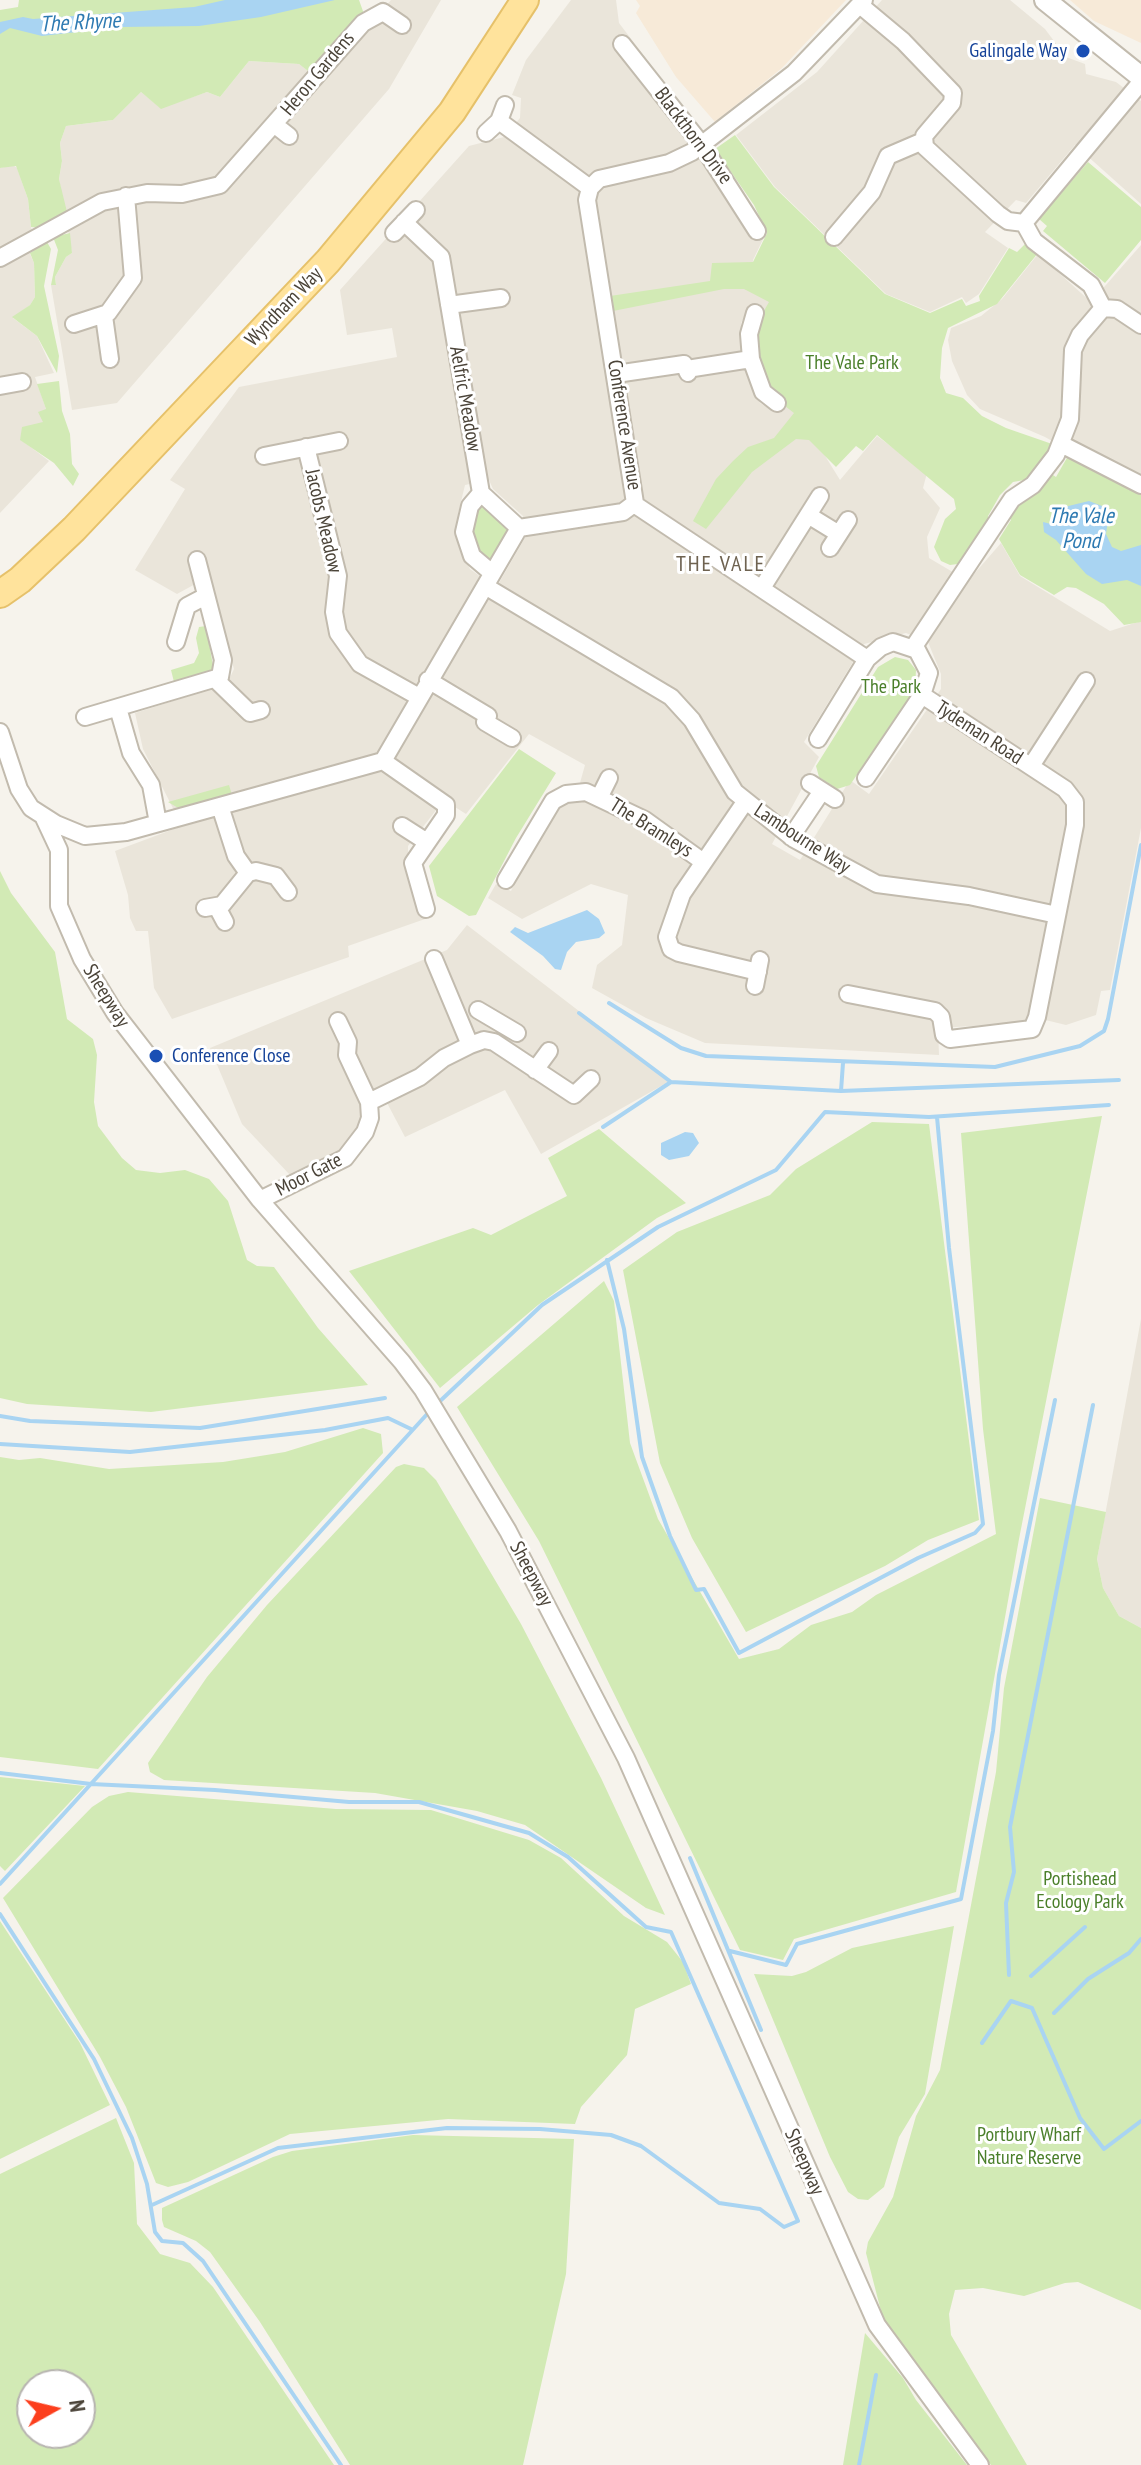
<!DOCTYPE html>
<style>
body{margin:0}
#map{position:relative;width:1141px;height:2465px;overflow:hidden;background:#f6f3ec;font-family:"PT Sans Narrow",sans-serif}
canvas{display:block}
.north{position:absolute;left:16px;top:2369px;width:80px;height:80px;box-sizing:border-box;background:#fff;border:2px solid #b7b4b0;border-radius:50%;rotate:82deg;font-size:22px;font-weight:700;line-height:32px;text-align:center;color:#4b4439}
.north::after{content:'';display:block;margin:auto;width:28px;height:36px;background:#fc3f1d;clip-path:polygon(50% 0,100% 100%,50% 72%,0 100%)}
</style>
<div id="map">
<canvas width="1141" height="2465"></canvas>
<div class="north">N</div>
</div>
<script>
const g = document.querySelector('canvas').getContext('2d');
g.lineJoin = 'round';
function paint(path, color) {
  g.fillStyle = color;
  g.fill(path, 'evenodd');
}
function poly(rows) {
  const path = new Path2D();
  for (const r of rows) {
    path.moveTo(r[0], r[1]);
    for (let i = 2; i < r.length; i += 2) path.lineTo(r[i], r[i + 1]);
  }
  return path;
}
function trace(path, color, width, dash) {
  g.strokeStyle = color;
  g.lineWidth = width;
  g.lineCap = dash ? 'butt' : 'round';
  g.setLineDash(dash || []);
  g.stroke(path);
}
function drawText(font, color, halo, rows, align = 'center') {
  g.font = font + ' "PT Sans Narrow",sans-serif';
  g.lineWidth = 6;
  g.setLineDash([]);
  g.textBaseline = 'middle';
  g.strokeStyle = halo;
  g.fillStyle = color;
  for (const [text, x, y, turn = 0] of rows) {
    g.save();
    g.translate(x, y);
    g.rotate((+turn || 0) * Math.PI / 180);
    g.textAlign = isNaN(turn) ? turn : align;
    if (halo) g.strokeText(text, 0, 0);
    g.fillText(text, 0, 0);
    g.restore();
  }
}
paint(poly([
 [391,0,441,0,389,89,117,403,72,410,51,285,56,284,55,277,66,257,72,253,59,179,62,161,60,143,66,126,113,120,141,92,161,108,207,92,220,97,249,61,299,64,321,80],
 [571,0,616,0,619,23,714,148,754,208,766,233,753,260,752,285,772,299,763,316,750,306,741,323,745,367,760,403,775,412,785,399,798,412,840,480,877,436,927,473,923,488,940,508,927,537,929,558,968,581,1001,543,1020,576,1110,631,1141,621,1141,828,1110,990,1101,991,1096,1015,1066,1025,1029,1016,1026,1023,938,1028,939,1055,705,1043,646,1018,592,988,597,965,622,945,628,895,591,884,522,919,488,898,496,884,511,891,560,791,578,790,585,765,529,734,466,814,444,800,408,846,408,865,425,919,348,946,349,957,172,1019,154,988,148,931,136,931,130,918,128,895,115,851,182,826,143,749,135,713,227,684,234,669,208,577,177,594,135,570,185,489,170,480,239,387,397,357,392,328,347,335,340,290,469,146,504,137,520,118,521,98,512,95,526,60],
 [489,480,493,489,523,516,526,536,496,588,470,569,457,541,458,514,465,485],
 [906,633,928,642,941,674,941,689,869,794,850,780,800,860,772,844,819,757,804,742,864,644],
 [882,0,1010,0,1045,29,1066,57,1085,64,1086,74,1116,82,1141,101,1141,204,1075,145,1026,203,1016,200,985,232,1008,248,979,294,966,303,962,297,930,312,886,294,775,187,736,135,817,72],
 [13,165,17,168,28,199,31,227,38,248,30,254,34,263,35,297,30,305,13,318,37,336,54,373,35,377,46,409,43,422,20,439,49,461,0,513,0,168],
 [1141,245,1141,491,1045,437,980,409,967,395,952,361,948,340,951,328,981,316,1002,299,1038,254,1091,302],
 [467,925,670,1081,541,1154,505,1090,405,1137,386,1101,367,1111,356,1136,339,1154,290,1175,242,1124,210,1048,447,950],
 [1141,1319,1141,1628,1119,1616,1103,1588,1097,1559]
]), '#eae5da');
paint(poly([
 [636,0,846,0,782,68,715,122,676,77,636,13,640,6],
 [1070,0,1141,0,1141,43,1094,21]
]), '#f7ead8');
paint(poly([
 [19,0,359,0,364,14,312,74,299,64,249,61,220,97,207,92,161,109,141,92,113,120,66,126,60,143,62,161,59,179,67,212,40,228,31,227,28,199,16,166,0,168,0,10,18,7],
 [735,135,774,187,885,294,930,313,962,299,966,306,980,301,979,296,1009,248,1017,252,1026,243,1038,253,997,304,948,328,942,348,940,378,946,393,963,398,982,416,1006,428,1055,445,1030,479,1013,482,1000,495,988,516,989,526,965,563,950,565,941,561,934,547,945,519,956,509,954,499,877,435,863,451,856,446,836,467,809,440,796,439,752,472,706,529,693,521,716,479,733,461,748,447,774,438,794,413,776,399,756,365,757,323,769,302,744,289,724,289,613,311,610,296,710,281,712,263,753,262,767,233,754,205,715,149],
 [1088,162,1141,207,1141,240,1105,283,1043,231,1047,226,1039,219],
 [70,233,72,253,66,257,55,277,56,285,51,285,58,250,53,237],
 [47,242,51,249,44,286,59,356,57,373,37,336,12,317,30,305,35,297,34,263,30,253],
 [59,381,62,411,70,434,72,464,79,474,73,486,54,463,20,440,22,427,43,422,38,412,46,409,37,384],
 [1068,456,1141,493,1141,622,1124,625,1104,604,1076,588,1067,587,1054,595,1020,575,999,539,1011,520,1007,514,1050,473,1056,477],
 [481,503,507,530,491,561,481,556,475,543,472,529],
 [206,626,214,671,175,686,171,670,194,663,199,653,196,638,199,627],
 [895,657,908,660,916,670,915,689,850,785,837,789,819,777,816,766,878,667],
 [519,749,556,773,516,838,476,915,469,916,437,896,429,866],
 [229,785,232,795,180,809,168,802],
 [0,871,11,893,55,952,67,1019,93,1039,97,1055,94,1102,98,1126,122,1158,136,1170,160,1173,185,1170,209,1179,228,1201,247,1260,257,1266,274,1267,318,1328,368,1385,151,1412,27,1404,0,1398],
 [1102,1116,1019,1539,956,1892,794,1939,783,1960,740,1950,539,1541,457,1407,604,1281,614,1301,630,1443,658,1519,739,1659,779,1649,811,1625,852,1612,876,1595,996,1534,983,1429,961,1133],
 [872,1122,929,1124,979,1520,928,1540,885,1566,746,1632,692,1538,660,1463,623,1270,677,1232,770,1195,796,1169],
 [599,1129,686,1203,657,1218,538,1305,440,1388,349,1271,473,1228,491,1235,567,1196,548,1158],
 [363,1428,381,1434,383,1453,98,1769,0,1757,0,1457,19,1460,40,1458,109,1469,223,1462,285,1452],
 [404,1464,424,1468,436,1480,521,1624,601,1778,665,1915,646,1908,525,1825,477,1811,375,1793,164,1780,150,1772,148,1763,207,1677,267,1605,396,1467],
 [1040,1498,1106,1512,1097,1559,1103,1588,1119,1616,1141,1628,1141,2310,1078,2282,1065,2283,1024,2296,983,2288,955,2290,949,2314,951,2335,1027,2465,991,2465,892,2335,882,2315,866,2253,868,2242,893,2197,916,2116,940,2070,996,1772,1004,1688],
 [0,1777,85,1786,5,1871,0,1866],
 [128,1792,336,1809,431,1810,529,1840,561,1858,624,1916,667,1942,683,1962,691,1984,635,2009,627,2055,581,2107,575,2124,448,2119,290,2134,188,2182,168,2187,156,2183,126,2107,100,2057,3,1898,92,1807,109,1796],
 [0,1921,80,2043,110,2105,0,2159],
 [954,1926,925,2094,899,2137,884,2187,868,2200,858,2199,848,2192,830,2157,754,1974,792,1976,806,1972,852,1948],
 [116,2118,134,2163,137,2224,160,2254,190,2263,213,2287,334,2465,0,2465,0,2174],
 [32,2385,80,2385,80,2433,32,2433],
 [413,2135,574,2139,566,2274,523,2465,350,2465,260,2322,210,2252,196,2241,164,2227,162,2220,162,2208,273,2157,292,2151],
 [865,2333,903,2378,916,2400,967,2465,843,2465]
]), '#d2eab5');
paint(poly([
 [225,0,335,0,261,17,199,26,121,27,42,36,10,28,0,34,0,22,23,17,33,19,194,7],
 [1089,501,1102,506,1109,514,1106,534,1112,547,1121,551,1141,545,1141,586,1127,580,1102,584,1086,574,1056,540,1044,532,1043,522,1051,524,1056,509],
 [587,910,599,919,605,933,599,938,576,942,567,952,561,970,555,969,543,956,510,932,515,927,528,933],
 [685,1132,693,1133,699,1143,689,1156,669,1160,661,1155,661,1143]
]), '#a9d4f2');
trace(poly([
 [609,1003,681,1048,706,1056,995,1067,1080,1046,1104,1031,1108,1019,1141,845],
 [579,1013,671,1082,841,1091,1119,1080],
 [841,1091,843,1063],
 [603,1127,671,1082],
 [607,1260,624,1329,642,1457,670,1536,696,1590,704,1589,739,1653,918,1558,975,1533,983,1524,949,1248,937,1117],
 [438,1403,542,1305,658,1227,776,1170,825,1112,929,1117,1109,1105],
 [0,1416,30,1421,200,1428,385,1398],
 [0,1444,130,1452,325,1430,388,1418,411,1429],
 [0,1773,91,1784,215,1790,349,1802,419,1802,529,1833,568,1857,646,1927,671,1932,798,2221,784,2227,760,2209,719,2203,641,2146,611,2135,540,2129,447,2128,278,2148,152,2205],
 [690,1858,761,2030],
 [0,1884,429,1412],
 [0,1914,94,2059,132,2138,147,2184,155,2232,162,2241,183,2243,203,2261,341,2465],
 [730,1951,786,1965,797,1944,961,1899,993,1731,999,1675,1055,1400],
 [1009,1975,1006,1903,1014,1872,1010,1827,1093,1405],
 [1031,1976,1085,1927],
 [1054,2013,1088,1979,1129,1953,1141,1939],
 [982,2043,1011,2001,1032,2008,1080,2118,1104,2149,1141,2121],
 [859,2465,876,2375]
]), '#a9d4f2', 4);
const minor = poly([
 [860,5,903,41,953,93,952,103,924,136,925,147,998,214,1008,221,1024,223],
 [622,44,702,145,757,231],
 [499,121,590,188],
 [275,125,289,136],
 [486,133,499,121,505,105],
 [404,222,441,257,481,493,519,528],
 [1024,223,1141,82],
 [1024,223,1034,241,1091,285,1103,308],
 [394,233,416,210],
 [834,237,872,192,888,156,923,141],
 [0,258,102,202,147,193,182,194,220,185,363,23,383,12,402,25],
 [449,305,501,298],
 [1103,308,1117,309,1141,325],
 [104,316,110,359],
 [74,324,108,313,133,278,126,196],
 [751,359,749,334,755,313],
 [687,369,751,359,763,392,777,403],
 [616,374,684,364,688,373],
 [0,386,22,382],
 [1061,444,1141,485],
 [306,447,338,576,334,612,338,633,360,664,419,697],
 [264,456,339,441],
 [481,493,470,506,464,532,472,556,492,573],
 [634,504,867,659,881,647,893,642,917,650,929,673,922,695,1065,789,1075,802,1075,825,1037,1017,1032,1029,950,1039,944,1035,941,1017,935,1011,848,994],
 [808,515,839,534],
 [830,548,848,520],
 [485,586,671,697,692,720,735,792,794,839,877,884,969,896,1057,915],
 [762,588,820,496],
 [176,642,187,606,206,596],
 [913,648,1012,499,1033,485,1056,455,1070,419,1073,350,1080,335,1103,308],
 [216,680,250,713,261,710],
 [428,680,488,716,485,722,512,738],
 [118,708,131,753,151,785,158,823],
 [85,717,220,677,223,660,197,560],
 [0,732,19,789,31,808,56,824,85,836,126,832,383,761,519,528,623,512,635,503,587,200,590,188,599,179,669,163,692,152,794,73,864,0],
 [818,739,867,659],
 [383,761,446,805,446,815,413,863,426,909],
 [1031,766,1086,681],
 [866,778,922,695],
 [810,783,835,799],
 [600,796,609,778],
 [745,802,682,894,667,937,671,949,679,953,758,972],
 [220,806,236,856,248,873],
 [44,818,59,850,59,906,82,959,115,1013,260,1200,402,1362,423,1390,508,1531,626,1758,877,2325,980,2465],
 [402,826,427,842],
 [791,837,822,791],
 [506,880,553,801,566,794,586,792,645,820,702,861],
 [217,907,225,922],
 [205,908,222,905,248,873,256,871,276,876,288,892],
 [434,959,470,1045],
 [755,986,760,960],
 [478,1010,517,1033],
 [338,1021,348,1042,347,1055,369,1102],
 [535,1070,549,1051],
 [260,1200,345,1158,365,1132,370,1118,369,1102,420,1077,444,1058,470,1045,484,1040,494,1042,574,1095,591,1079]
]);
const tertiary = poly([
 [1045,0,1141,77]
]);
const primary = poly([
 [0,594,20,580,74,529,328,261,452,112,525,0]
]);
trace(minor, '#c2bbae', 20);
trace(tertiary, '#c2bbae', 24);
trace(primary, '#e6c16a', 30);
trace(minor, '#fff', 16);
trace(tertiary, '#fff', 20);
trace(primary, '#ffe39c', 26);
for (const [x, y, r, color] of [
 [1083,51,8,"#1a4fb4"],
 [156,1056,8,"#1a4fb4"]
]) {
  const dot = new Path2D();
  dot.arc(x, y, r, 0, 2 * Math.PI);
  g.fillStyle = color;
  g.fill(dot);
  trace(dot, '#fff', 3);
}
drawText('20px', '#164399', '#fff', [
 ["Galingale Way",1067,51],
 ["Conference Close",172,1056,"left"]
], 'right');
drawText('20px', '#4b4439', '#fff', [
 ["Heron Gardens",318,74,-50],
 ["Blackthorn Drive",693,136,53],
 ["Wyndham Way",284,307,-46],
 ["Aelfric Meadow",465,399,80],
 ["Conference Avenue",624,425,81],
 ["Jacobs Meadow",323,521,77],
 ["Tydeman Road",979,733,33],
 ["The Bramleys",651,828,32],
 ["Lambourne Way",802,839,33],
 ["Sheepway",106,996,58],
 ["Moor Gate",309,1175,-27],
 ["Sheepway",531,1574,62],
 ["Sheepway",804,2162,66]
]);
drawText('20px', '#4a7f2a', '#fff', [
 ["The Vale Park",852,363],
 ["The Park",891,687],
 ["Portishead",1080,1879],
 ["Ecology Park",1080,1902],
 ["Portbury Wharf",1029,2135],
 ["Nature Reserve",1029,2158]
]);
drawText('italic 22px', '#2e7ab2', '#fff', [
 ["The Rhyne",80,23,-3],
 ["The Vale",1081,517],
 ["Pond",1081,542]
]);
g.letterSpacing = '2px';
drawText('22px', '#6e6250', '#fff', [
 ["THE VALE",721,565]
]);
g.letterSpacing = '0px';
</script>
